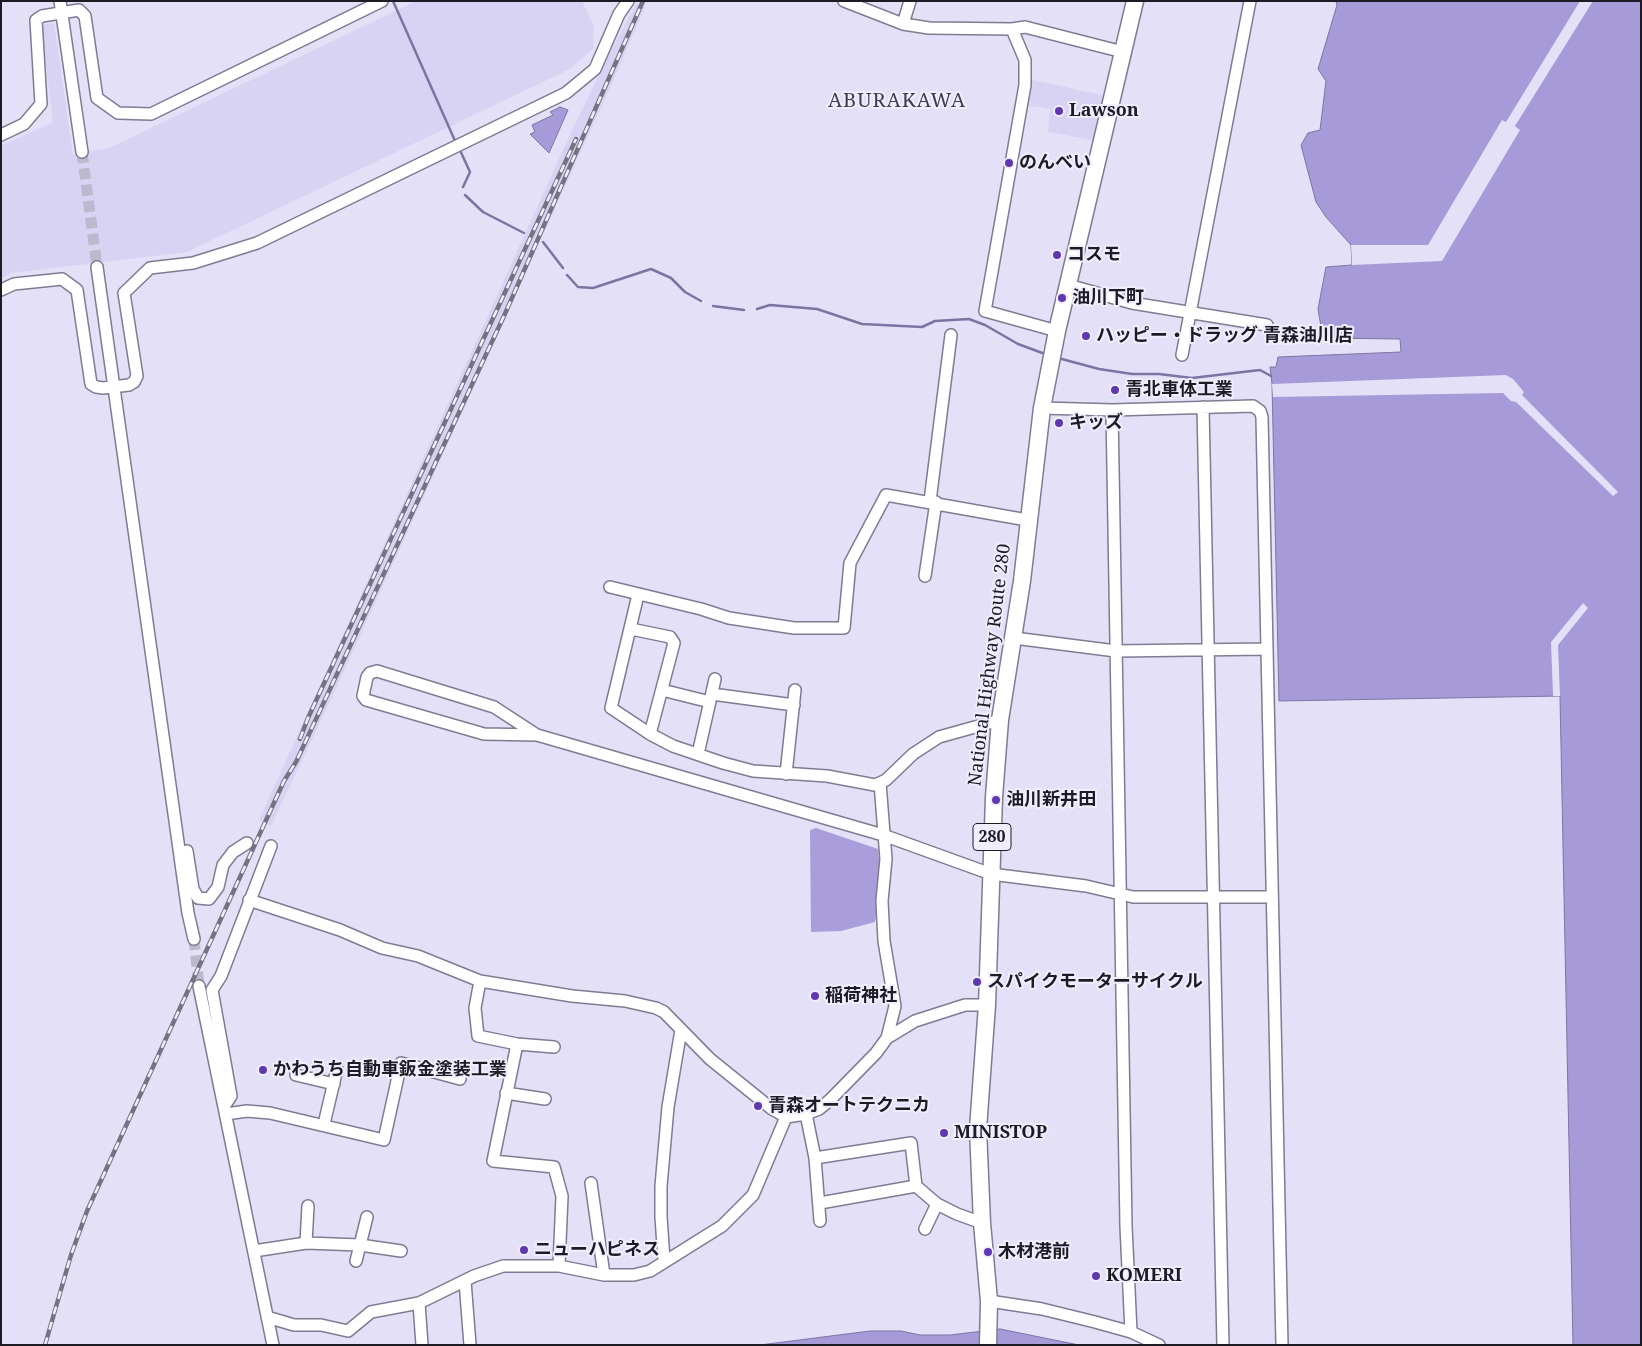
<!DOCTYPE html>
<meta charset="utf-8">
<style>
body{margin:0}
#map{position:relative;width:1642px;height:1346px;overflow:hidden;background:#e3e0f8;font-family:"Noto Serif",serif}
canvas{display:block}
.frame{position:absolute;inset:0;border:2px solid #1d1c24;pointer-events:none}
</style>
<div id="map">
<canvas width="1642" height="1346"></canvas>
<div class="frame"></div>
</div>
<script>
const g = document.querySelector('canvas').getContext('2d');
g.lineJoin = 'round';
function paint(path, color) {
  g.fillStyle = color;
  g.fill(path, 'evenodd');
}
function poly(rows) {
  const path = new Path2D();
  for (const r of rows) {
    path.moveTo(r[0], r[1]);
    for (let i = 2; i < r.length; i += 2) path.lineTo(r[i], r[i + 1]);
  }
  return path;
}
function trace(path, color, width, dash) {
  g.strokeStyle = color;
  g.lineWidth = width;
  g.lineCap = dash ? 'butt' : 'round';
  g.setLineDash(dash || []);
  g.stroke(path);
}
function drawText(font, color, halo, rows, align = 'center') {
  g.font = font + ' "Noto Serif","Noto Sans JP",serif';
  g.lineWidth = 4;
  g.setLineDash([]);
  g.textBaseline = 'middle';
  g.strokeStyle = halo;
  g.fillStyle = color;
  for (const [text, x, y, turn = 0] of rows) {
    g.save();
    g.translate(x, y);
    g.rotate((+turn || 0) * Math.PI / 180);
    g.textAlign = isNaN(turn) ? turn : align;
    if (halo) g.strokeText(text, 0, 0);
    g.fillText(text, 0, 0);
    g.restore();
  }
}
paint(poly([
 [416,1,582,1,594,26,593,49,570,69,187,252,12,273,1,278,1,146,53,122,41,25,54,23,73,154,109,148],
 [636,3,645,7,614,79,333,695,271,826,259,820,569,137,599,74],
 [1029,79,1106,96,1098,141,1048,132,1050,109,1025,105]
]), '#d8d3f2');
paint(poly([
 [816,828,878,849,881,879,875,922,841,931,811,932,810,830]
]), '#a99ddb');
const water = poly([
 [1336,1,1641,1,1641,1345,1573,1345,1560,696,1279,701,1272,384,1270,367,1276,367,1278,357,1401,352,1400,339,1323,338,1318,309,1326,267,1352,265,1351,245,1326,217,1316,202,1301,145,1308,133,1320,130,1326,81,1318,69,1337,5,1336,1],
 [560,107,568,110,549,153,530,134,535,132,532,125,553,115,550,112,560,107],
 [1000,1329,1079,1345,760,1345,870,1331,901,1331,920,1335,950,1335,1000,1329]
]);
paint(water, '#a79ad8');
trace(water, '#7e74a2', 1);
paint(poly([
 [1580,1,1593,1,1515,126,1520,130,1442,261,1352,265,1351,245,1428,245,1502,120,1506,122],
 [1506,375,1513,379,1524,392,1522,395,1618,492,1613,496,1516,402,1511,401,1503,393,1273,397,1272,384],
 [1583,603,1588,608,1558,645,1560,696,1553,696,1551,642]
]), '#e3e0f8');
trace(poly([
 [393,1,456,143],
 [459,148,470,172,463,187],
 [465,195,483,212,524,233],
 [543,242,563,268],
 [567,275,578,287,593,288,651,269,671,278,685,292,701,301],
 [713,306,744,310],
 [757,309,770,305,817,309,862,324,922,327,935,321,969,319,985,325,1018,344,1045,354],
 [1058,358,1099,369,1132,374,1159,374,1192,378,1260,370,1271,376]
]), '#7e74a2', 2.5);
trace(poly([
 [82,152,97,267],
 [194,939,199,986]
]), '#bbb9ce', 11, [11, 5.5]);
const minor = poly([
 [60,1,82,152],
 [844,1,903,24,929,28,1012,29,1025,27,1123,52],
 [903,24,910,1],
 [1012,29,1025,60,1025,85,985,311,1057,331],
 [1,135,24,124,41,104,36,20,42,16,79,10,85,16,97,98,118,113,151,114,382,1],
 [97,267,188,913,194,939],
 [1068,285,1132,303,1267,325],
 [1,290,14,284,62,279,77,290,91,384,96,387,103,388,129,385,134,382,137,376,124,293,150,268,193,263,257,243,566,93,595,69,619,14,628,1],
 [1182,355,1250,1],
 [1203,407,1223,1345],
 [1042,408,1112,410,1253,406,1260,411,1262,417,1282,1345],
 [1112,410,1126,1226,1131,1332],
 [930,501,951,335],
 [925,576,936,502],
 [610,587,701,609,729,618,794,628,844,628,850,563,886,495,1027,520],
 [638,595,611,708,650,734,673,746,723,763,753,771,827,776,875,785,886,780,913,754,939,737,1000,720],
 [631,629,670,637,674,643,650,734],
 [1014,638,1116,651,1266,649],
 [662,690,710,702],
 [712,694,794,705],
 [537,735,494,707,377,671,370,673,367,677,363,696,366,700,484,734,537,735,883,835,991,874,1086,886,1133,897,1272,897],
 [698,754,715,679],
 [786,774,795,690],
 [187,851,193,889,198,898,209,899,218,887,223,865,233,852,247,843],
 [249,900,340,930,382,948,418,956,480,981,572,996,625,1001,656,1008,664,1012,710,1059,772,1109,786,1117,806,1114,819,1109,830,1100,876,1053,887,1038,895,1006,884,941,882,901,886,859,880,783],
 [480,981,475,1008,478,1036,517,1044,554,1047],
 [199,986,273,1345],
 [887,1038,915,1021,965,1005,987,1005],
 [517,1044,493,1161,554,1167,562,1196,559,1266],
 [296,1075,334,1084],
 [506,1093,545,1099],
 [225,1105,231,1096,212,990,221,976,271,846],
 [226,1114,247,1111,270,1113,384,1140,401,1063,460,1079],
 [806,1114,815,1158,911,1143,916,1186,937,1204,957,1214,982,1223],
 [324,1124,337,1069],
 [815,1158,820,1221],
 [591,1183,604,1275],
 [820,1203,916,1186],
 [925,1229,937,1204],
 [306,1243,308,1206],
 [254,1251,306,1243,360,1245,401,1251],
 [664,1260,661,1217,661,1186,668,1107,681,1030],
 [356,1261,367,1217],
 [465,1281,470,1345],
 [989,1301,1042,1309,1095,1322,1131,1332,1159,1345],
 [419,1303,422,1345],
 [267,1317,294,1325,321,1325,348,1331,371,1312,419,1303,474,1276,503,1266,559,1266,604,1275,634,1275,650,1271,722,1226,753,1195,786,1117]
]);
const highway = poly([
 [988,1345,989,1301,982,1223,978,1129,987,1005,994,797,1000,720,1022,581,1042,408,1057,331,1135,1]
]);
trace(minor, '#7f7b91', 14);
trace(highway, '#7f7b91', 19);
trace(minor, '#fff', 11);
trace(highway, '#fff', 16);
const rail = poly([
 [300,739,308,718,576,139],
 [45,1345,71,1255,87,1211,284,781,296,762,504,316,643,1]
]);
trace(rail, '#747382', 4.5);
trace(rail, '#f0eefd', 2.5, [8]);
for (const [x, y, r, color] of [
 [1059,111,5,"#5f38b0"],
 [1009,163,5,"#5f38b0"],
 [1057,255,5,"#5f38b0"],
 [1062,298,5,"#5f38b0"],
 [1086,336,5,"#5f38b0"],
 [1115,390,5,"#5f38b0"],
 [1059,423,5,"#5f38b0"],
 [996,800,5,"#5f38b0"],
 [977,982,5,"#5f38b0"],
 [815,996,5,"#5f38b0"],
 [263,1070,5,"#5f38b0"],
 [758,1106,5,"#5f38b0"],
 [944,1133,5,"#5f38b0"],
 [524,1250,5,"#5f38b0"],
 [988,1252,5,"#5f38b0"],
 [1096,1276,5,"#5f38b0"]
]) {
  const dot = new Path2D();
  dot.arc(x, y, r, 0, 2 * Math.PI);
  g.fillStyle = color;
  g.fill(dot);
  trace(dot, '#f0eefd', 2);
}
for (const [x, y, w] of [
 [992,837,38]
]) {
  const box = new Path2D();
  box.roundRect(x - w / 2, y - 13.5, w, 27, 4);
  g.fillStyle = '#f0eefd';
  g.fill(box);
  trace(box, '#1d1c24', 1);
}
drawText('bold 16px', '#1d1c24', null, [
 ["280",992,837]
]);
drawText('bold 18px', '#1d1c24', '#f0eefd', [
 ["Lawson",1069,111],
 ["のんべい",1019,163],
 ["コスモ",1067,255],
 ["油川下町",1072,298],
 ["ハッピー・ドラッグ 青森油川店",1096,336],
 ["青北車体工業",1125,390],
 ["キッズ",1069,423],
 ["油川新井田",1006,800],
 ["スパイクモーターサイクル",987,982],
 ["稲荷神社",825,996],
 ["かわうち自動車鈑金塗装工業",273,1070],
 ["青森オートテクニカ",768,1106],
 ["MINISTOP",954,1133],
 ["ニューハピネス",534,1250],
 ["木材港前",998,1252],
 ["KOMERI",1106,1276]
], 'left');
drawText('18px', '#1d1c24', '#f0eefd', [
 ["National Highway Route 280",990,665,-83]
]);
g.letterSpacing = '1px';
drawText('20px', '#413d51', '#f0eefd', [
 ["ABURAKAWA",897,101]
]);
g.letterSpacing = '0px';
</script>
